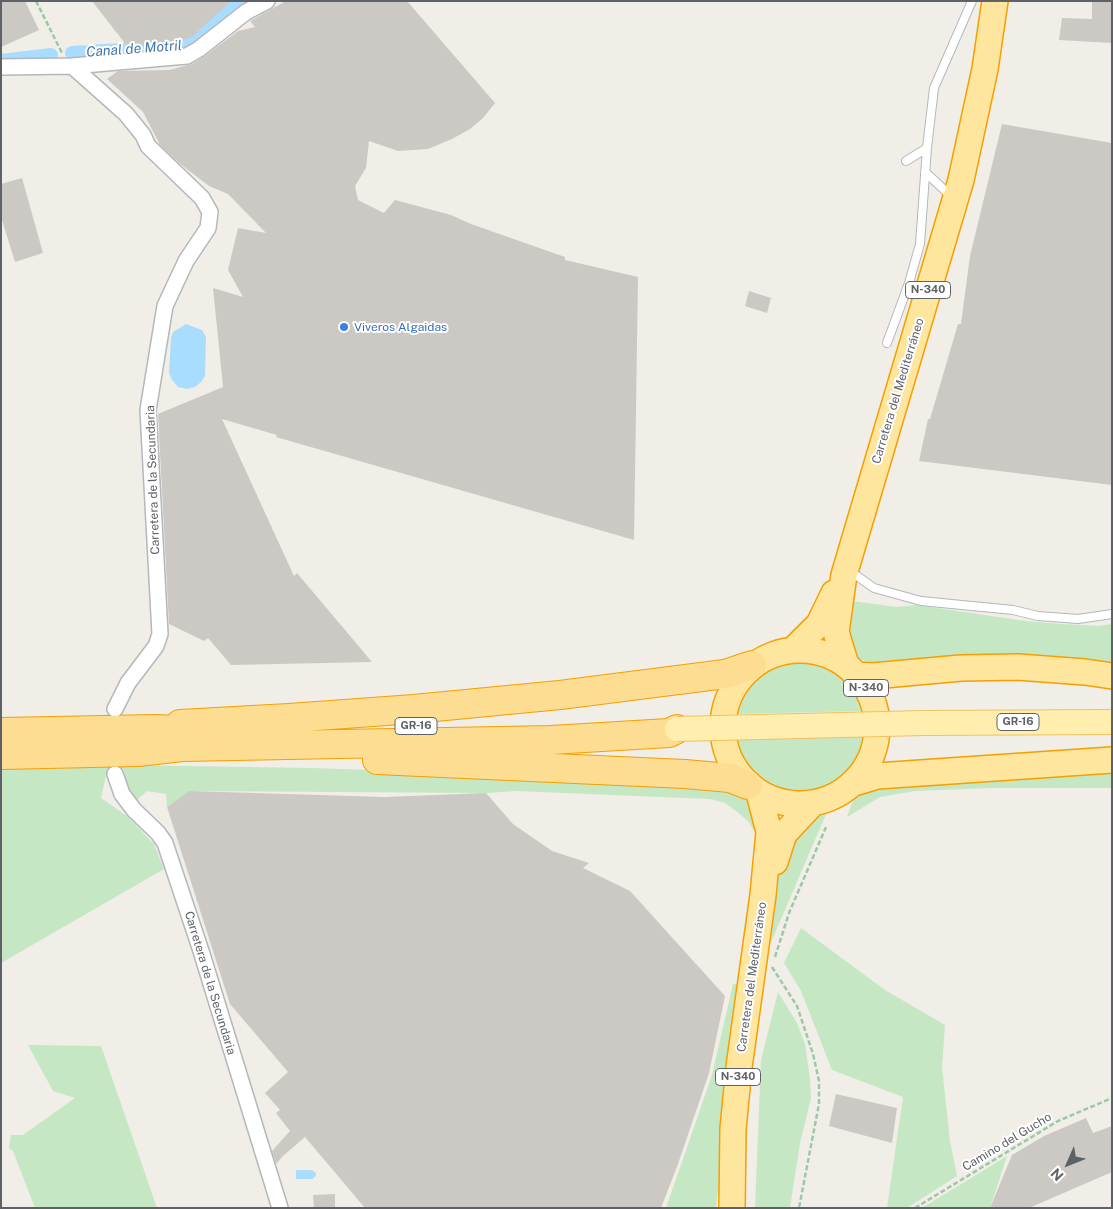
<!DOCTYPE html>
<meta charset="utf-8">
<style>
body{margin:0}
#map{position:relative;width:1113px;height:1209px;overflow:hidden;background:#f0eee7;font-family:"Public Sans",sans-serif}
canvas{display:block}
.frame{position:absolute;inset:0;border:2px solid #5e6267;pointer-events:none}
.north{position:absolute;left:1043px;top:1139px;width:50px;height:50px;-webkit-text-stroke:4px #fff;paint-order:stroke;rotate:226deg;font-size:14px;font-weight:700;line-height:20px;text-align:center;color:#5e6267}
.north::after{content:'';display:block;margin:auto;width:18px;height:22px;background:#5e6267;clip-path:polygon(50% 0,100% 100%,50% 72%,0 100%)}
</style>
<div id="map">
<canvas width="1113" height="1209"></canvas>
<div class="frame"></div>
<div class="north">N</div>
</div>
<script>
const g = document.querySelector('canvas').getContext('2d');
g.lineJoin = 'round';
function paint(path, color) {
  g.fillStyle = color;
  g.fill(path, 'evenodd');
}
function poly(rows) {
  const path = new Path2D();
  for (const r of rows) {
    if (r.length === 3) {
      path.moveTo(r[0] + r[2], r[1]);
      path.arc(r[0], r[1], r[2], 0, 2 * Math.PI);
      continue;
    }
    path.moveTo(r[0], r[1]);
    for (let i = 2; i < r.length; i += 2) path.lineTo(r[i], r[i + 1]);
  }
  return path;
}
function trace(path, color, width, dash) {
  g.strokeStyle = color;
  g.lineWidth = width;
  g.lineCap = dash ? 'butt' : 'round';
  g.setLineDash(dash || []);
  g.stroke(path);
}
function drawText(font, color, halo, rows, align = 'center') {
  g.font = font + ' "Public Sans",sans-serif';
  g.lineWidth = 4;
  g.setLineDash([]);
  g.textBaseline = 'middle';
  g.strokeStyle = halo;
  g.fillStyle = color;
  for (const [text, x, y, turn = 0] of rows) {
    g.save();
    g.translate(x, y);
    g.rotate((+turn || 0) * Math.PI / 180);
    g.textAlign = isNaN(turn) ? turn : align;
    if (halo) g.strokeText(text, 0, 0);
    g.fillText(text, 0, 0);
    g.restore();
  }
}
paint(poly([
 [852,601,897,607,917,605,1025,621,1062,624,1099,626,1112,624,1112,663,1087,659,1012,655,878,664,858,659,847,640],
 [796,661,812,662,838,673,850,685,858,698,862,711,738,714,741,700,754,680,783,664],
 [864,736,857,760,841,777,831,784,805,792,787,791,777,788,758,777,745,763,737,746,736,739],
 [124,765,311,768,437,772,703,786,741,793,750,801,757,835,748,821,736,811,725,803,710,799,517,791,486,793,189,791,167,807,166,794,147,791,137,800,126,784,124,770,107,771,101,798,128,817,154,844,164,869,1,963,1,768],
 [1112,771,1112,788,991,788,915,791,880,797,847,817,854,798,867,788],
 [827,812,769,947,770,923,778,874,784,851,816,816],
 [801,928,885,990,945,1025,942,1067,950,1141,957,1176,907,1208,887,1208,903,1097,832,1070,801,991,784,963],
 [733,984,742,984,716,1208,666,1208,712,1075],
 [778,992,797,1023,805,1044,810,1079,811,1098,800,1143,790,1208,755,1208,761,1060],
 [28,1045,101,1046,157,1208,35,1208,13,1151,9,1148,11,1135,23,1135,75,1098,53,1091],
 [1007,1156,990,1208,922,1208]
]), '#c5e7c4');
paint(poly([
 [186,324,202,330,206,337,205,376,201,382,195,387,187,389,178,387,172,380,169,373,171,338,173,332],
 [296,1170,312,1170,316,1173,316,1176,313,1178,313,1179,296,1179]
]), '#a8ddff');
trace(poly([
 [72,53,186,46,239,1],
 [1,61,51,55]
]), '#a8ddff', 14);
paint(poly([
 [1,1,25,1,39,30,1,47],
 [92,1,231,1,192,37,174,43,127,46],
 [286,1,407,1,495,103,483,118,470,129,452,139,428,149,398,151,369,141,366,168,355,186,358,200,384,213,395,200,451,215,471,224,565,257,565,260,638,277,634,540,276,437,277,435,222,419,294,576,297,573,372,662,231,665,208,638,204,641,169,624,158,414,223,387,213,288,243,297,228,270,238,228,266,233,228,194,209,186,179,163,160,145,143,112,107,79,118,71,169,70,192,64,205,56,238,31,255,27,250,21],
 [1092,1,1112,1,1112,43,1059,40,1062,18,1092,19],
 [1002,124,1112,143,1112,485,919,461,928,419,930,419,958,324,961,324,970,256],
 [22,178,43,253,15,262,1,217,1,184],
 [749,291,771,298,767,313,745,306],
 [189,791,384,797,486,793,513,824,552,851,589,863,583,868,630,891,725,996,709,1073,678,1164,661,1208,365,1208,305,1137,283,1156,276,1164,272,1151,290,1131,276,1113,280,1110,265,1093,288,1072,230,1004,167,807],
 [836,1094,897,1108,892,1143,829,1126],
 [1086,1118,1093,1133,1112,1126,1112,1172,1029,1208,990,1208,1012,1155,1044,1136],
 [335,1194,335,1208,314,1208,313,1195]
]), '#ccc9c4');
const service = poly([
 [906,161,927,148],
 [925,172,951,196],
 [887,343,909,283,920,244,927,148,934,88,972,1],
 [850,571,874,588,921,601,1013,610,1038,616,1078,619,1112,614]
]);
const minor = poly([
 [72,66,126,114,143,135,148,146,202,198,210,212,208,228,186,261,165,306,148,410,160,634,156,646,128,683,115,709],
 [1,67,72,66,187,56,199,49,246,12,267,1],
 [115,774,122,794,134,810,158,833,165,843,201,951,280,1208]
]);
const primary = poly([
 [924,723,1112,722]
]);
const trunk = poly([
 [800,727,77],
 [793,650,819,624,834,593],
 [846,665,836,632,844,575,961,180,985,69,995,1],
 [857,675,873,676,961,668,1018,667,1085,672,1112,676],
 [854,783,877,776,1112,760],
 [775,862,784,834,812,804],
 [732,1208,733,1129,739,1067,763,895,769,832,759,793]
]);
const motorway = poly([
 [180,724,289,718,414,709,560,695,725,674,752,665],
 [1,732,155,729,201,731],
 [1,755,138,752,182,747,551,740,669,733,677,729],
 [377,760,685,774,730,778,748,785]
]);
trace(service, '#b4b7bb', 10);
trace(minor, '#b4b7bb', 18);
trace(primary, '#f1c25f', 26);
trace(trunk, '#f69f01', 28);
trace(motorway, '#f69f01', 30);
trace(poly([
 [36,1,62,53],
 [775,957,789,913,826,827],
 [772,967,797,1006,813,1054,819,1081,819,1104,799,1208],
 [915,1208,1058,1121,1112,1098]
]), '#9dc8a8', 2.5, [5, 2.5]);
trace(service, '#fff', 8);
trace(minor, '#fff', 15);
trace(primary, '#ffeead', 24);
trace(trunk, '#fee69f', 25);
trace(motorway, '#fddd91', 28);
const primaryBridge = poly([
 [677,729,924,723]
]);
trace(primaryBridge, '#f1c25f', 26, []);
trace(primaryBridge, '#ffeead', 24);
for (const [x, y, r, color] of [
 [344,327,5,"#3f7fe0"]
]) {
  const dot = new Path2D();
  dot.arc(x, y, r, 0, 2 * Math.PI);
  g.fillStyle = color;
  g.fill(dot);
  trace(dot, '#fff', 2);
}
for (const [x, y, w] of [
 [928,290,45],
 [866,688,45],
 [1018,722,42],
 [416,726,42],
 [738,1077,45]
]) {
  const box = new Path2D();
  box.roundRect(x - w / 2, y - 8.5, w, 17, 4);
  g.fillStyle = '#fff';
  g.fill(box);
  trace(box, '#5e6267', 1);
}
drawText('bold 11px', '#5e6267', null, [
 ["N-340",928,290],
 ["N-340",866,688],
 ["GR-16",1018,722],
 ["GR-16",416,726],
 ["N-340",738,1077]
]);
drawText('12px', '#366cbe', '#fff', [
 ["Viveros Algaidas",354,327]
], 'left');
drawText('12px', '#5e6267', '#fff', [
 ["Carretera del Mediterráneo",898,391,-73],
 ["Carretera de la Secundaria",153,480,-92],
 ["Carretera del Mediterráneo",752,977,-82],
 ["Carretera de la Secundaria",210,983,73],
 ["Camino del Gucho",1007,1142,-31]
]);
drawText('italic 14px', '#4178a9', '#fff', [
 ["Canal de Motril",134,49,-4]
]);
</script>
